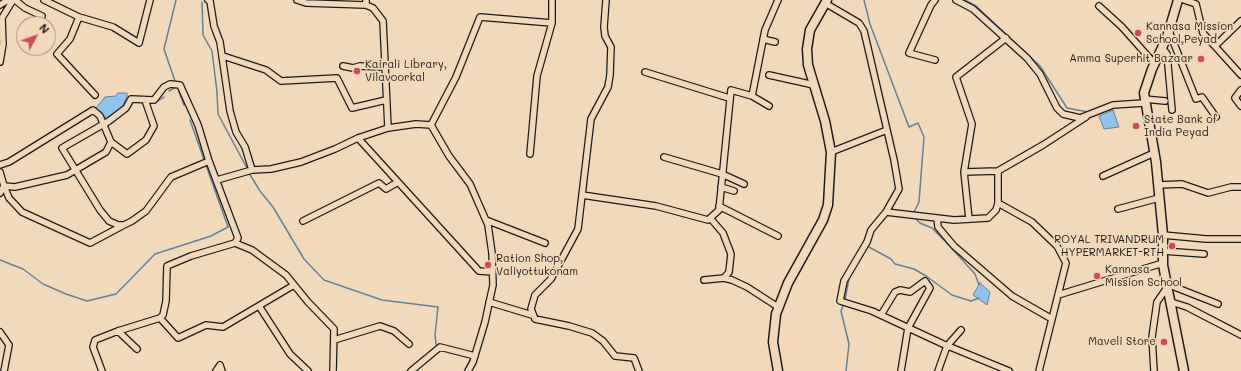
<!DOCTYPE html>
<style>
body{margin:0}
#map{position:relative;width:1241px;height:371px;overflow:hidden;background:#f2d9b9;font-family:Mali,sans-serif}
canvas{display:block}
.north{position:absolute;left:16px;top:16px;width:40px;height:40px;box-sizing:border-box;background:#f2d9b9;border:1px solid #9c8d7a;border-radius:50%;rotate:49deg;font-size:11px;font-weight:700;line-height:16px;text-align:center;color:#1c1c1c}
.north::after{content:'';display:block;margin:auto;width:14px;height:18px;background:#d1495b;clip-path:polygon(50% 0,100% 100%,50% 72%,0 100%)}
</style>
<div id="map">
<canvas width="1241" height="371"></canvas>
<div class="north">N</div>
</div>
<script>
const g = document.querySelector('canvas').getContext('2d');
g.lineJoin = 'round';
function paint(path, color) {
  g.fillStyle = color;
  g.fill(path, 'evenodd');
}
function poly(rows) {
  const path = new Path2D();
  for (const r of rows) {
    path.moveTo(r[0], r[1]);
    for (let i = 2; i < r.length; i += 2) path.lineTo(r[i], r[i + 1]);
  }
  return path;
}
function trace(path, color, width, dash) {
  g.strokeStyle = color;
  g.lineWidth = width;
  g.lineCap = dash ? 'butt' : 'round';
  g.setLineDash(dash || []);
  g.stroke(path);
}
function drawText(font, color, halo, rows, align = 'center') {
  g.font = font + ' Mali,sans-serif';
  g.lineWidth = 3.5;
  g.setLineDash([]);
  g.textBaseline = 'middle';
  g.strokeStyle = halo;
  g.fillStyle = color;
  for (const [text, x, y, turn = 0] of rows) {
    g.save();
    g.translate(x, y);
    g.rotate((+turn || 0) * Math.PI / 180);
    g.textAlign = isNaN(turn) ? turn : align;
    if (halo) g.strokeText(text, 0, 0);
    g.fillText(text, 0, 0);
    g.restore();
  }
}
const water = poly([
 [118,93,127,93,127,96,121,110,116,115,108,118,102,116,96,108,105,97,116,96,118,93],
 [1113,110,1119,127,1104,129,1099,116,1113,110],
 [980,283,990,292,987,305,973,295,980,283]
]);
paint(water, '#90c4ed');
trace(water, '#628199', 1);
trace(poly([
 [864,0,870,24,909,127,918,123,924,137,919,202,913,214],
 [965,0,976,6,1040,66,1067,108,1088,112],
 [202,2,203,35,212,51,217,92,218,114,248,170],
 [175,81,164,49,176,0],
 [178,89,184,105],
 [169,91,176,87],
 [158,101,164,97],
 [249,173,260,191,273,207,304,259,324,280,382,300,438,307,435,335,436,344,439,346],
 [914,217,920,223,932,228,945,241,975,274,979,285],
 [867,246,891,259,895,264,914,269,926,276,952,295,971,301,979,298],
 [0,260,23,269,43,284,66,294,87,301,116,294,155,254,211,236,228,227,190,120],
 [845,300,849,278],
 [843,306,841,311,849,344,846,371],
 [465,371,471,358,469,357]
]), '#628199', 1.5);
const street = poly([
 [15,0,25,8,42,16],
 [44,0,79,17,113,27,139,43,150,0],
 [208,0,210,1,214,26,220,42,230,111,236,132,245,147,252,170,271,169,301,162,335,149,358,138,388,128],
 [297,0,306,3,366,5],
 [366,0,366,5,373,8,383,21,388,128,416,124,431,125,449,156,470,184,488,225,492,253,493,285,485,322,473,362,468,371],
 [606,0,604,27,605,36,611,47,610,75,608,87,591,119,578,229,551,279,535,295,531,309,535,319,569,326,592,333,603,341,615,356,634,358,639,371],
 [935,0,931,5,909,53,935,60],
 [956,0,973,9,1027,58,1040,74,1057,108,1063,114,1080,118,1113,105,1144,103],
 [1184,0,1196,4,1203,33,1241,75],
 [825,3,859,23,864,31,894,160,899,189,886,212,871,230,867,242,844,281,840,301,872,311,943,344,1009,371],
 [0,5,8,0],
 [1099,6,1122,27,1154,63],
 [79,17,70,39,57,54,95,95],
 [1169,31,1196,99,1202,97,1216,117],
 [1006,38,956,77,972,124,964,172,998,171,1043,145,1086,117],
 [763,39,775,42],
 [1215,46,1241,21],
 [1162,47,1167,54,1172,110],
 [223,56,266,70,281,81,337,78,352,108,386,100],
 [0,62,3,44,2,18,13,0],
 [343,66,353,68,360,66,385,67],
 [645,72,729,98],
 [769,75,814,85],
 [1241,90,1235,98,1241,106],
 [752,96,765,30,778,0],
 [1144,99,1165,101],
 [431,125,456,77,480,17,552,23],
 [358,138,479,271,493,272],
 [831,152,887,130],
 [530,154,537,76,552,23,552,0],
 [664,157,722,174,744,184],
 [0,165,9,162,93,110,100,116,111,142],
 [0,172,4,186,0,193],
 [964,172,969,219],
 [1103,176,1154,153],
 [217,180,252,170],
 [1158,185,1182,184,1208,193,1231,187,1241,187],
 [721,187,734,191],
 [582,195,656,206,708,220,719,210,731,90,752,96,769,106],
 [998,203,1032,222,1057,246,1066,263,1058,295],
 [719,206,778,236],
 [1118,209,1159,198],
 [886,212,954,220,988,218,996,210,998,203,998,171],
 [937,218,938,227,954,246,1012,296,1052,319],
 [711,219,723,233,731,254,729,272,724,278],
 [486,220,545,243],
 [303,221,379,183,386,189,398,182],
 [122,226,90,243,22,212,9,198,4,186,15,187,67,175,106,152,111,142,127,154,146,140,154,126,145,100],
 [1163,235,1206,239,1241,239],
 [235,243,252,250,286,275,308,302,334,329,333,371],
 [1163,251,1204,254],
 [704,280,724,278,732,280,747,287,778,307],
 [1167,284,1218,304],
 [489,302,532,315],
 [1171,302,1187,307,1241,335],
 [259,306,290,354,308,371],
 [881,315,895,292,900,290,910,292,925,281,930,288,908,328,901,371],
 [160,318,178,338,206,325,223,327,294,285],
 [118,331,137,349],
 [0,332,9,345,4,371],
 [334,340,380,326,394,331,409,344],
 [102,371,93,347,95,340,118,331,160,318,163,315,166,301,167,266,191,256,235,243,238,238,209,161,198,125,180,85,170,84,164,87,154,100,131,99,126,108,109,121,62,148,100,210,109,221,118,225,124,225,132,221,146,211,171,177,209,161],
 [216,371,220,365,222,371],
 [411,371,440,347,475,356],
 [938,371,947,346,961,330],
 [1039,371,1058,295,1163,263],
 [1154,371,1152,337,1157,302,1168,286]
]);
const secondary = poly([
 [1178,0,1167,37,1152,69,1144,93,1156,162,1163,235,1163,265,1184,371],
 [778,371,773,342,776,314,788,283,823,220,828,205,831,152,825,121,808,65,807,49,810,30,827,0]
]);
trace(street, '#1c1c1c', 8);
trace(secondary, '#1c1c1c', 11);
trace(street, '#f2d9b9', 5.5);
trace(secondary, '#f2d9b9', 8);
for (const [x, y, r, color] of [
 [1138,33,4,"#d1495b"],
 [1201,59,4,"#d1495b"],
 [357,71,4,"#d1495b"],
 [1136,126,4,"#d1495b"],
 [1172,246,4,"#d1495b"],
 [488,265,4,"#d1495b"],
 [1097,276,4,"#d1495b"],
 [1164,342,4,"#d1495b"]
]) {
  const dot = new Path2D();
  dot.arc(x, y, r, 0, 2 * Math.PI);
  g.fillStyle = color;
  g.fill(dot);
  trace(dot, '#f2d9b9', 1.5);
}
drawText('11px', '#1c1c1c', '#f2d9b9', [
 ["Kannasa Mission",1146,27],
 ["School,Peyad",1146,40],
 ["Amma Superhit Bazaar",1193,59,"right"],
 ["Kairali Library,",365,65],
 ["Vilavoorkal",365,78],
 ["State Bank of",1144,120],
 ["India Peyad",1144,133],
 ["ROYAL TRIVANDRUM",1164,240,"right"],
 ["HYPERMARKET-RTH",1164,253,"right"],
 ["Ration Shop,",496,259],
 ["Valiyottukonam",496,272],
 ["Kannasa",1105,270],
 ["Mission School",1105,283],
 ["Maveli Store",1156,342,"right"]
], 'left');
</script>
